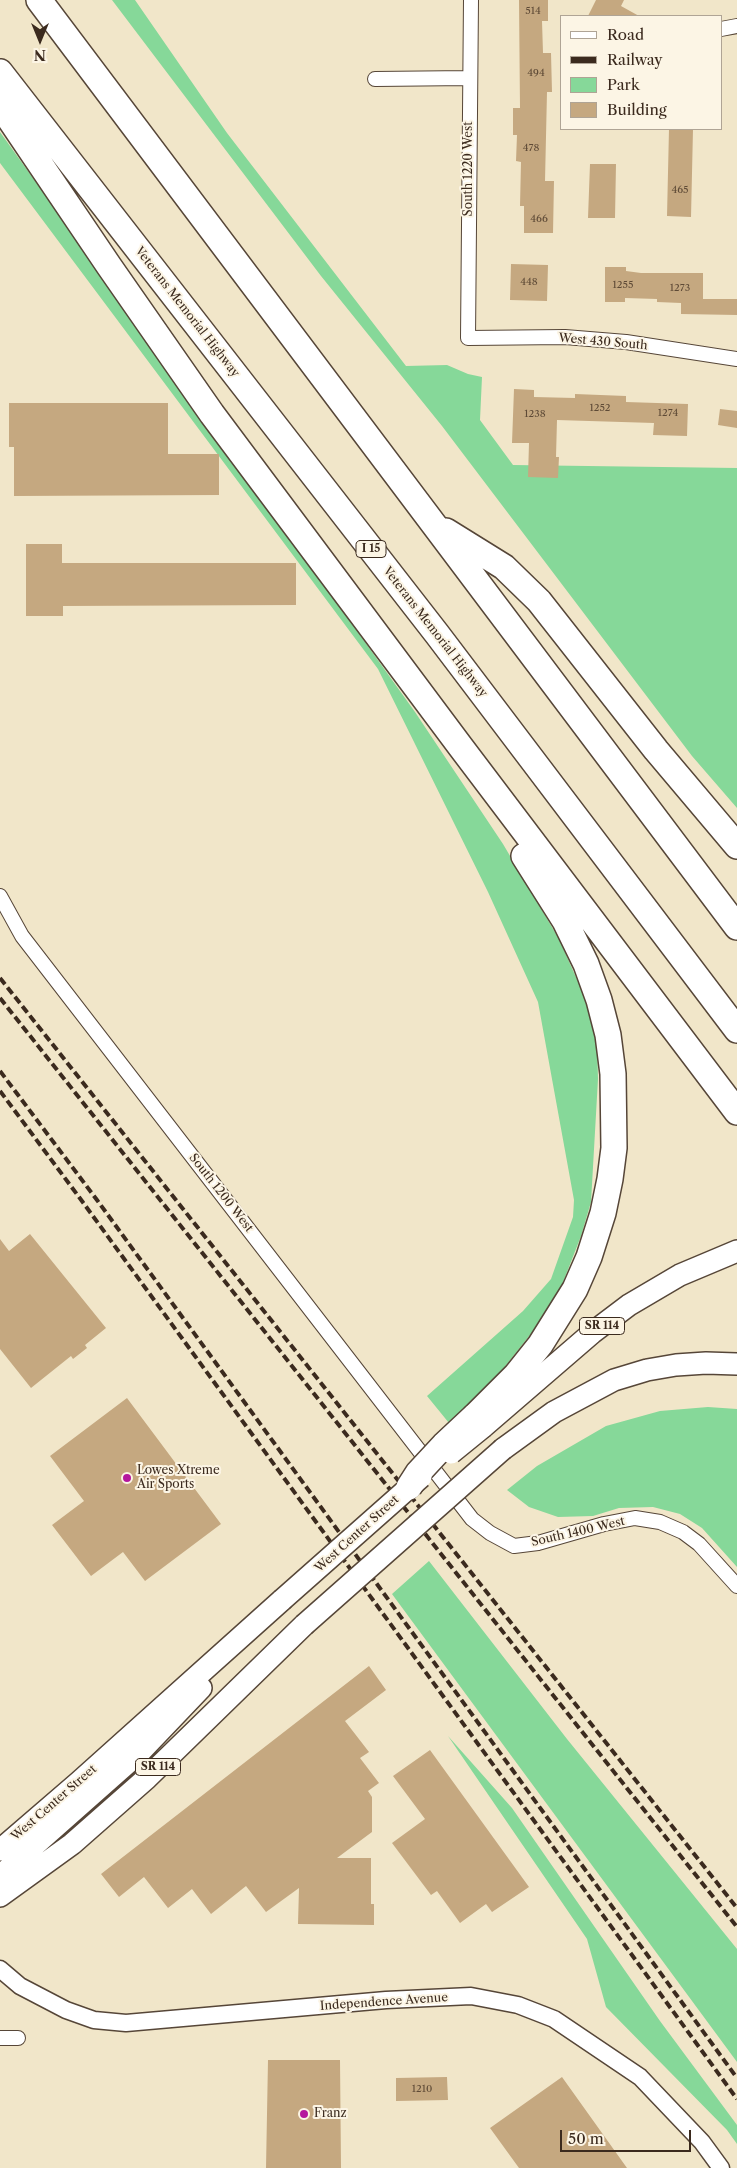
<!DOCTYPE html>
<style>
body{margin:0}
#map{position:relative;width:737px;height:2168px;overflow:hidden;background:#f1e6c9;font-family:"Libre Caslon Text",serif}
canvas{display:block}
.legend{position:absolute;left:560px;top:15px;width:162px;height:115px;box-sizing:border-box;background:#fcf5e5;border:1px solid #afa495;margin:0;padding:6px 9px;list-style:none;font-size:15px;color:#3b2a1e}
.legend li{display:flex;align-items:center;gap:10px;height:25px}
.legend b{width:25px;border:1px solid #afa495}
.north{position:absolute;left:15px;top:15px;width:50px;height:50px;-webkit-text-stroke:4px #fcf5e5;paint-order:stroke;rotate:180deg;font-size:14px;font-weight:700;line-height:20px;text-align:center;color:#3b2a1e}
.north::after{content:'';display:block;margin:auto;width:18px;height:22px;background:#3b2a1e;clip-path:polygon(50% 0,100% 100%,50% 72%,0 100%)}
.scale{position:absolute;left:560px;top:2130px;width:131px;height:22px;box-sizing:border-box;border:2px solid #3b2a1e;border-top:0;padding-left:6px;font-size:15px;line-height:18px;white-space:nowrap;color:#3b2a1e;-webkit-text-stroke:4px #fcf5e5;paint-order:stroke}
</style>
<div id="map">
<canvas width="737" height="2168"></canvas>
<ul class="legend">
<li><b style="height:6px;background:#fff"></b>Road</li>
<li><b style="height:6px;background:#3b2a1e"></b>Railway</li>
<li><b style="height:14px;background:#86d899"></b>Park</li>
<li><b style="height:14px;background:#c5a880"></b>Building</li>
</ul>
<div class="north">N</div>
<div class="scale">50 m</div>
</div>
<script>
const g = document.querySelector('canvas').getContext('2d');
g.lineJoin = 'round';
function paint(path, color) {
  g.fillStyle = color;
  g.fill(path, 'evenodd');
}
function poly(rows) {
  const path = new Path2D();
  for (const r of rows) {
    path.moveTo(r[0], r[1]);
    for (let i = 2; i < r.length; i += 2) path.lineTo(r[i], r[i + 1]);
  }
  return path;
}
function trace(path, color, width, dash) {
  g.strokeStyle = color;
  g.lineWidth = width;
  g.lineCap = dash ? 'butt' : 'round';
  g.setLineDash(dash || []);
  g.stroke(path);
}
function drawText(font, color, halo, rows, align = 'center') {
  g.font = font + ' "Libre Caslon Text",serif';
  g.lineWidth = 4;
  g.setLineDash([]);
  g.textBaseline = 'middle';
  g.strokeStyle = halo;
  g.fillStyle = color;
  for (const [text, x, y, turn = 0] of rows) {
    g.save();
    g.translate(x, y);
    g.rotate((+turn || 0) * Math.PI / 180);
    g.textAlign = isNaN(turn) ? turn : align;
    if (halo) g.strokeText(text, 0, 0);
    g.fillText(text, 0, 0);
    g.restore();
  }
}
paint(poly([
 [112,0,135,0,227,133,406,366,447,365,468,374,482,377,480,420,513,465,737,468,737,808,692,756,442,426,321,276],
 [0,132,415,712,503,844,559,939,583,993,597,1040,598,1079,591,1202,581,1236,562,1285,541,1321,492,1383,449,1423,427,1396,523,1311,551,1279,573,1217,574,1200,538,1002,488,892,378,669,0,163],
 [708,1407,737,1409,737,1567,702,1528,680,1514,653,1507,619,1508,593,1516,558,1517,529,1507,507,1490,537,1466,606,1426,660,1411],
 [429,1561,567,1739,737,1949,737,2062,392,1594],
 [448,1736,512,1808,660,2021,737,2125,737,2144,727,2130,606,2007,587,1939]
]), '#86d899');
paint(poly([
 [519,0,548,0,548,21,542,21,543,53,551,53,552,92,547,92,545,181,554,181,553,233,524,233,524,206,520,206,521,162,516,161,517,135,513,135,513,108,520,108],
 [596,0,624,0,621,6,639,16,588,16],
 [669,129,693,129,691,217,667,216],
 [590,164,616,164,615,218,588,218],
 [511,264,548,265,547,301,510,300],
 [605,267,626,267,626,271,641,273,703,273,703,299,737,299,737,315,681,314,681,303,657,302,657,299,625,298,625,302,605,302],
 [514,389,534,390,534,397,575,398,575,394,626,396,626,402,688,404,687,436,653,435,654,423,557,420,556,457,559,457,558,478,528,477,529,443,512,443],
 [9,403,168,403,168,454,219,454,219,495,14,496,14,447,9,447],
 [720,409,737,411,737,428,718,425],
 [26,544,62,544,62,563,296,563,296,605,63,606,63,616,26,616],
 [30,1234,106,1328,85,1345,87,1348,73,1359,71,1356,31,1388,0,1349,0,1239,9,1251],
 [127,1398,221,1524,145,1581,123,1552,91,1576,52,1525,84,1501,50,1456],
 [369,1666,386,1690,345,1721,369,1752,360,1758,379,1783,368,1791,372,1797,372,1832,337,1858,371,1858,371,1904,374,1904,374,1925,298,1924,299,1888,266,1912,246,1886,211,1914,192,1889,168,1908,144,1877,119,1897,101,1874],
 [430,1750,529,1887,492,1912,486,1904,460,1923,437,1891,431,1895,392,1843,425,1819,393,1776],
 [268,2060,340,2060,341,2168,266,2168],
 [447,2077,448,2100,396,2101,396,2078],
 [562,2077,627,2168,519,2168,490,2128]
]), '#c5a880');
const minor = poly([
 [471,0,468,338,565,337,626,342,737,359],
 [721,29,737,26],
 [375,79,469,78],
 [0,896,22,936,472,1519,490,1533,514,1546,538,1543,604,1524,635,1518,660,1522,683,1532,699,1544,737,1586],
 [0,2038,18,2038]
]);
const tertiary = poly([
 [0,1969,20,1986,66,2010,94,2020,126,2023,386,2000,471,1996,518,2005,554,2019,640,2077,702,2142,721,2168]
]);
const primary = poly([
 [483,1427,592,1333,629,1305,680,1275,737,1251],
 [503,1449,554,1412,614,1380,647,1370,676,1365,706,1363,737,1364],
 [0,1850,79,1782,282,1600],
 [0,1876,139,1753,201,1688],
 [0,1896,72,1844,147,1778,304,1625]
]);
const motorway = poly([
 [39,0,737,927],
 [0,72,437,634,737,1030],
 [0,94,9,118,109,266,212,414,460,746,737,1112],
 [446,531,504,567,539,601,656,750,737,846],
 [475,1416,516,1375,540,1345,575,1289,589,1257,603,1213,610,1179,614,1148,613,1074,608,1035,599,1000,586,964,565,921,524,856]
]);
trace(minor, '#564638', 16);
trace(tertiary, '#564638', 19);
trace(primary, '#564638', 24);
trace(motorway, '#564638', 28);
trace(minor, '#fff', 14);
trace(tertiary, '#fff', 16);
trace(primary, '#fff', 21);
trace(motorway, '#fff', 25);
trace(poly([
 [0,978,737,1908],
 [0,998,737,1927],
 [0,1071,97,1200,737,2078],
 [0,1091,79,1197,737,2099]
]), '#3b2a1e', 4, [8, 4]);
const primaryBridge = poly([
 [451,1453,483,1427],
 [282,1600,421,1477],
 [304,1625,503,1449]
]);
const motorwayBridge = poly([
 [409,1487,418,1473,444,1445,475,1416]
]);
trace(primaryBridge, '#564638', 24, []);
trace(motorwayBridge, '#564638', 28, []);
trace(primaryBridge, '#fff', 21);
trace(motorwayBridge, '#fff', 25);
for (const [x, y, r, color] of [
 [127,1478,5,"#b5179e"],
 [304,2114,5,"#b5179e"]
]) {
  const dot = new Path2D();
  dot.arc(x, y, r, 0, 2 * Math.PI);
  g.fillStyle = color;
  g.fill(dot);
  trace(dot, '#fcf5e5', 2);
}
drawText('10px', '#5e4a36', null, [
 ["514",533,11],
 ["494",536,73],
 ["478",531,148],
 ["465",680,190],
 ["466",539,219],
 ["448",529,282],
 ["1255",623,285],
 ["1273",680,288],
 ["1252",600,408],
 ["1274",668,413],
 ["1238",535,414],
 ["1210",422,2089]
]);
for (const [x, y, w] of [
 [371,549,30],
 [602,1326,45],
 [158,1767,45]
]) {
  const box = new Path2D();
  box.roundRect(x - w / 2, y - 8.5, w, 17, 4);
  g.fillStyle = '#fcf5e5';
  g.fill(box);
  trace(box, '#3b2a1e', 1);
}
drawText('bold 11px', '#3b2a1e', null, [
 ["I 15",371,549],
 ["SR 114",602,1326],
 ["SR 114",158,1767]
]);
drawText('12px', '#3b2a1e', '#fcf5e5', [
 ["South 1220 West",469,169,-90],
 ["Veterans Memorial Highway",187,312,52],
 ["West 430 South",603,342,5],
 ["Veterans Memorial Highway",435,632,52],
 ["South 1200 West",221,1193,52],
 ["South 1400 West",578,1532,-13],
 ["West Center Street",357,1534,-42],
 ["West Center Street",54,1803,-41],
 ["Independence Avenue",384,2002,-4]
]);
drawText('12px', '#3b2a1e', '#fcf5e5', [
 ["Lowes Xtreme",137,1471],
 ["Air Sports",137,1485],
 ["Franz",314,2114]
], 'left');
</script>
